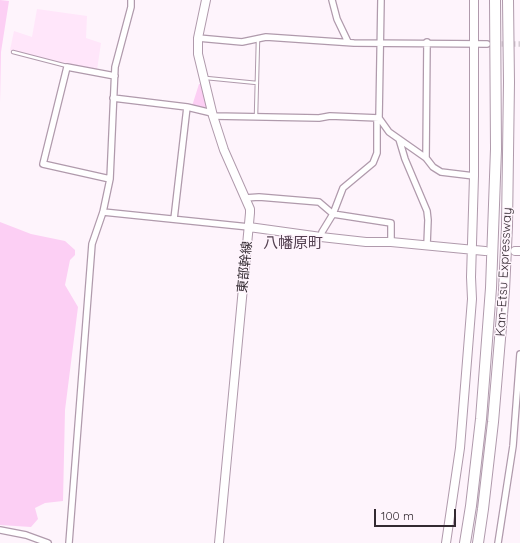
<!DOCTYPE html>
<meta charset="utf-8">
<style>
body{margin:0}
#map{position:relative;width:520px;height:543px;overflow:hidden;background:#fef4fc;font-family:Quicksand,sans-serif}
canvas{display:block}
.scale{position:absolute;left:374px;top:509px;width:82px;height:18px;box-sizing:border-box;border:2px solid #332a31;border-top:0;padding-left:5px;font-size:12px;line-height:14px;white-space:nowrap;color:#332a31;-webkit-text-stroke:3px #fef4fc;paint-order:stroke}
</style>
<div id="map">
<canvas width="520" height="543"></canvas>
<div class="scale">100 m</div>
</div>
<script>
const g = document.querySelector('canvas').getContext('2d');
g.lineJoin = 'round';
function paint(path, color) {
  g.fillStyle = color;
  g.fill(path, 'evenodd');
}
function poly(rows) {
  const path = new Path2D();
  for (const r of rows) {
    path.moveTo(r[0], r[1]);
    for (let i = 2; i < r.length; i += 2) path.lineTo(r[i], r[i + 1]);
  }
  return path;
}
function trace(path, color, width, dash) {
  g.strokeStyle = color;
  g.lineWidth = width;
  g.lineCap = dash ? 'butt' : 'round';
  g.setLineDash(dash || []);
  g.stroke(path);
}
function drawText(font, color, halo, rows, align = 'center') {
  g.font = font + ' Quicksand,"Noto Sans JP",sans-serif';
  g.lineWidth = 3;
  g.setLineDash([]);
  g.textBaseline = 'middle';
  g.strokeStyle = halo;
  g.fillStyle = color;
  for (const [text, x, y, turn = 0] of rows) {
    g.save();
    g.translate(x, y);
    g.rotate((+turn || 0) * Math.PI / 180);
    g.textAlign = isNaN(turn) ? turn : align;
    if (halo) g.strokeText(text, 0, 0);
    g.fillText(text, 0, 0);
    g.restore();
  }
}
paint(poly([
 [37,9,87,16,86,38,101,43,97,70,61,63,10,50,14,31,32,37]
]), '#ffe6fa');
paint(poly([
 [0,0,9,1,1,52,0,103],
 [199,84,201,84,208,111,191,106,193,103],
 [0,222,31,234,65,241,75,250,75,255,70,260,65,285,78,307,65,410,63,501,45,503,35,508,38,519,31,527,0,525]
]), '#fccff4');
trace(poly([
 [493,44,520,44]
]), '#d5ccd3', 5.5, [5.5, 3]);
const lane = poly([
 [13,52,67,66],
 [206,78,257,83],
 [256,116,258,39]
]);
const street = poly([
 [332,0,337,19,348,42],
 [381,0,379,118,389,132,426,158,433,167,441,172,474,176],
 [198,38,242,42,266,37,354,43,487,44],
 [113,98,187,107,212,113],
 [213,116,319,118,330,116,379,118],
 [399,139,405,159,427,211,428,220,427,245],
 [426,158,427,42],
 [110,179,43,164,67,67,115,76],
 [245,198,259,197,319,202,333,214,391,223,391,242],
 [103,212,249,227],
 [174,219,187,107],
 [321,237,322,232,333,214,343,188,373,163,377,153,377,119],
 [0,530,26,535,48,543],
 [69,543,92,244,103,212,110,179,115,67,131,7,131,0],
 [498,543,513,446,520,354]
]);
const secondary = poly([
 [206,0,198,38,198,54,213,116,224,150,250,209,250,213,219,543],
 [249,227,321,237,366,242,391,242,485,251],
 [515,251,520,251],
 [446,543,460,448,472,299,471,277,474,176,474,0]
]);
const highway = poly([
 [465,543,471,506,481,419,491,288,496,149,495,0],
 [478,543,483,509,493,422,504,291,507,226,509,82,508,0]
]);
trace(lane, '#b09aac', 4.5);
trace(street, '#b09aac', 8);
trace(secondary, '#b09aac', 10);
trace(highway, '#b09aac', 12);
trace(lane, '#fff', 2.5);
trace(street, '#fff', 5.5);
trace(secondary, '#fff', 8);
trace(highway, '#fff', 10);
drawText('13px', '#332a31', '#fef4fc', [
 ["東部幹線",245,267,-84],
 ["Kan-Etsu Expressway",504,272,-87]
]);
drawText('15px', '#544151', '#fef4fc', [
 ["八幡原町",293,243]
]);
</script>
